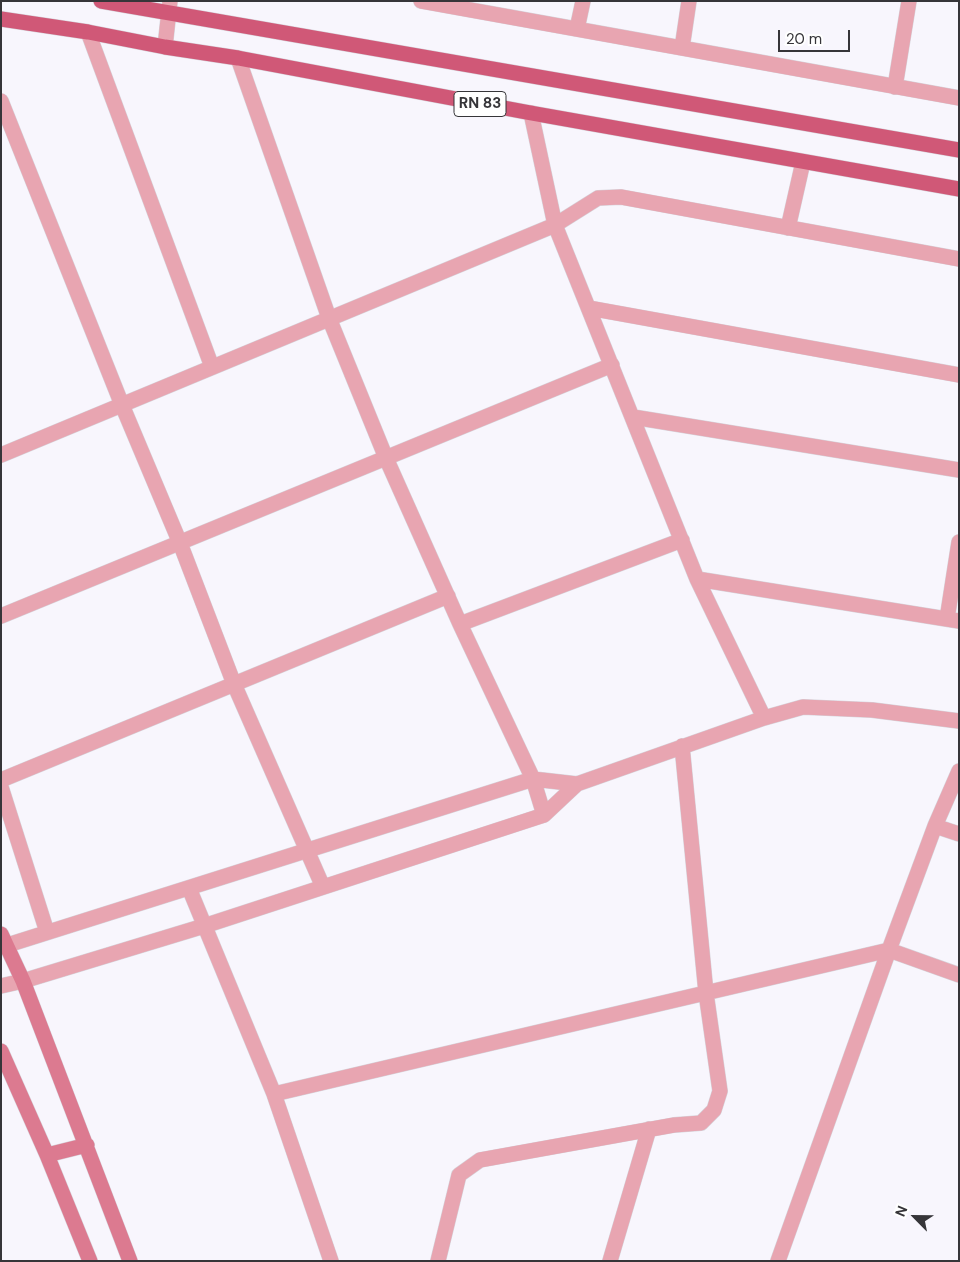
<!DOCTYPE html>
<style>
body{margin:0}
#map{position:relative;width:960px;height:1262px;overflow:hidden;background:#f8f6fd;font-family:"DM Sans",sans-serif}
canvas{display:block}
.frame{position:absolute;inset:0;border:2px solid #363539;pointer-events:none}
.north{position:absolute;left:890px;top:1192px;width:50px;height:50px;-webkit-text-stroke:4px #fff;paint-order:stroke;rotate:293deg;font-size:14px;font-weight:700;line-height:20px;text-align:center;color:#363539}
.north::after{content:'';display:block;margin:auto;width:18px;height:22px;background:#363539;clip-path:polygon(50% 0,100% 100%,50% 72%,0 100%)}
.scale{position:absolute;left:778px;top:30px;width:72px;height:22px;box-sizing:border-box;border:2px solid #363539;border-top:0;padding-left:6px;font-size:15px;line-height:18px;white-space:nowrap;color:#363539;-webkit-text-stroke:4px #fff;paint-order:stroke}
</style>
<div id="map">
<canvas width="960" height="1262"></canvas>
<div class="frame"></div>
<div class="north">N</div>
<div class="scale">20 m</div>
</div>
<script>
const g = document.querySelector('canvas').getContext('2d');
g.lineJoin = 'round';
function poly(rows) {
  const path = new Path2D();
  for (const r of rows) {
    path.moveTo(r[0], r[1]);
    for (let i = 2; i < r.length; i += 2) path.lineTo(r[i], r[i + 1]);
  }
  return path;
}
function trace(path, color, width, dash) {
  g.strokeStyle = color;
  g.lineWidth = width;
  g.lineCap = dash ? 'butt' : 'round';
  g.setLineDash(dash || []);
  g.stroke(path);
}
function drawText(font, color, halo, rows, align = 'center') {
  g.font = font + ' "DM Sans",sans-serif';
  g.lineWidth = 4.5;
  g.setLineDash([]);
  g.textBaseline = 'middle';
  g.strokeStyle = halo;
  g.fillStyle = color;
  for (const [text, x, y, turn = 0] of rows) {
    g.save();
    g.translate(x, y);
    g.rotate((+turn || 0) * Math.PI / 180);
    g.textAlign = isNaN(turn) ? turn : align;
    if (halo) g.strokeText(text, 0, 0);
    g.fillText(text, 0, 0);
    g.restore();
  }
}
const street = poly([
 [421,1,959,98],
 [577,29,583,1],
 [88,32,212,367],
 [165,47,170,1],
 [682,48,689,1],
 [238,58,329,318,386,458,460,624,533,779,544,815],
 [895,87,909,1],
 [1,101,122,405,180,543,234,684,323,887],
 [531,113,555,225,697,579,764,718],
 [788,228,803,162],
 [589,308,959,375],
 [633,417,959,470],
 [1,455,555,225,598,198,621,197,959,259],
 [697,579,959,621],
 [1,616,612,365],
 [947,619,959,542],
 [460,624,682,540],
 [1,780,448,596],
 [1,787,47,932],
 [935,826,959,834],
 [189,888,274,1094,331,1261],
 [1,947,533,779,577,784],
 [1,986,23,981,204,926,544,815,577,784,764,718,803,707,872,710,959,721],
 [274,1094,889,950,959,975],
 [438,1261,459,1175,480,1160,674,1125,701,1123,714,1110,720,1091,706,993,682,746],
 [610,1261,649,1129],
 [778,1261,889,950,935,826,959,771]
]);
const secondary = poly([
 [1,934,23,981,130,1261],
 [1,1051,47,1155,90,1261],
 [47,1155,87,1145]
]);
const primary = poly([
 [101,1,959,150],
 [1,19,88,32,165,47,238,58,531,113,959,189]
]);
trace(street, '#d5d3da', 16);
trace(secondary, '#d5d3da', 16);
trace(primary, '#d5d3da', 16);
trace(street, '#e8a5b1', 15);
trace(secondary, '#dc7a90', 15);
trace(primary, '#d05877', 15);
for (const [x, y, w] of [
 [480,104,52]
]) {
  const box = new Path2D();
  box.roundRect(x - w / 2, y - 12.5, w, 25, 4);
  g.fillStyle = '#fff';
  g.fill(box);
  trace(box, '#363539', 1);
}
drawText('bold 15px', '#363539', null, [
 ["RN 83",480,104]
]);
</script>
